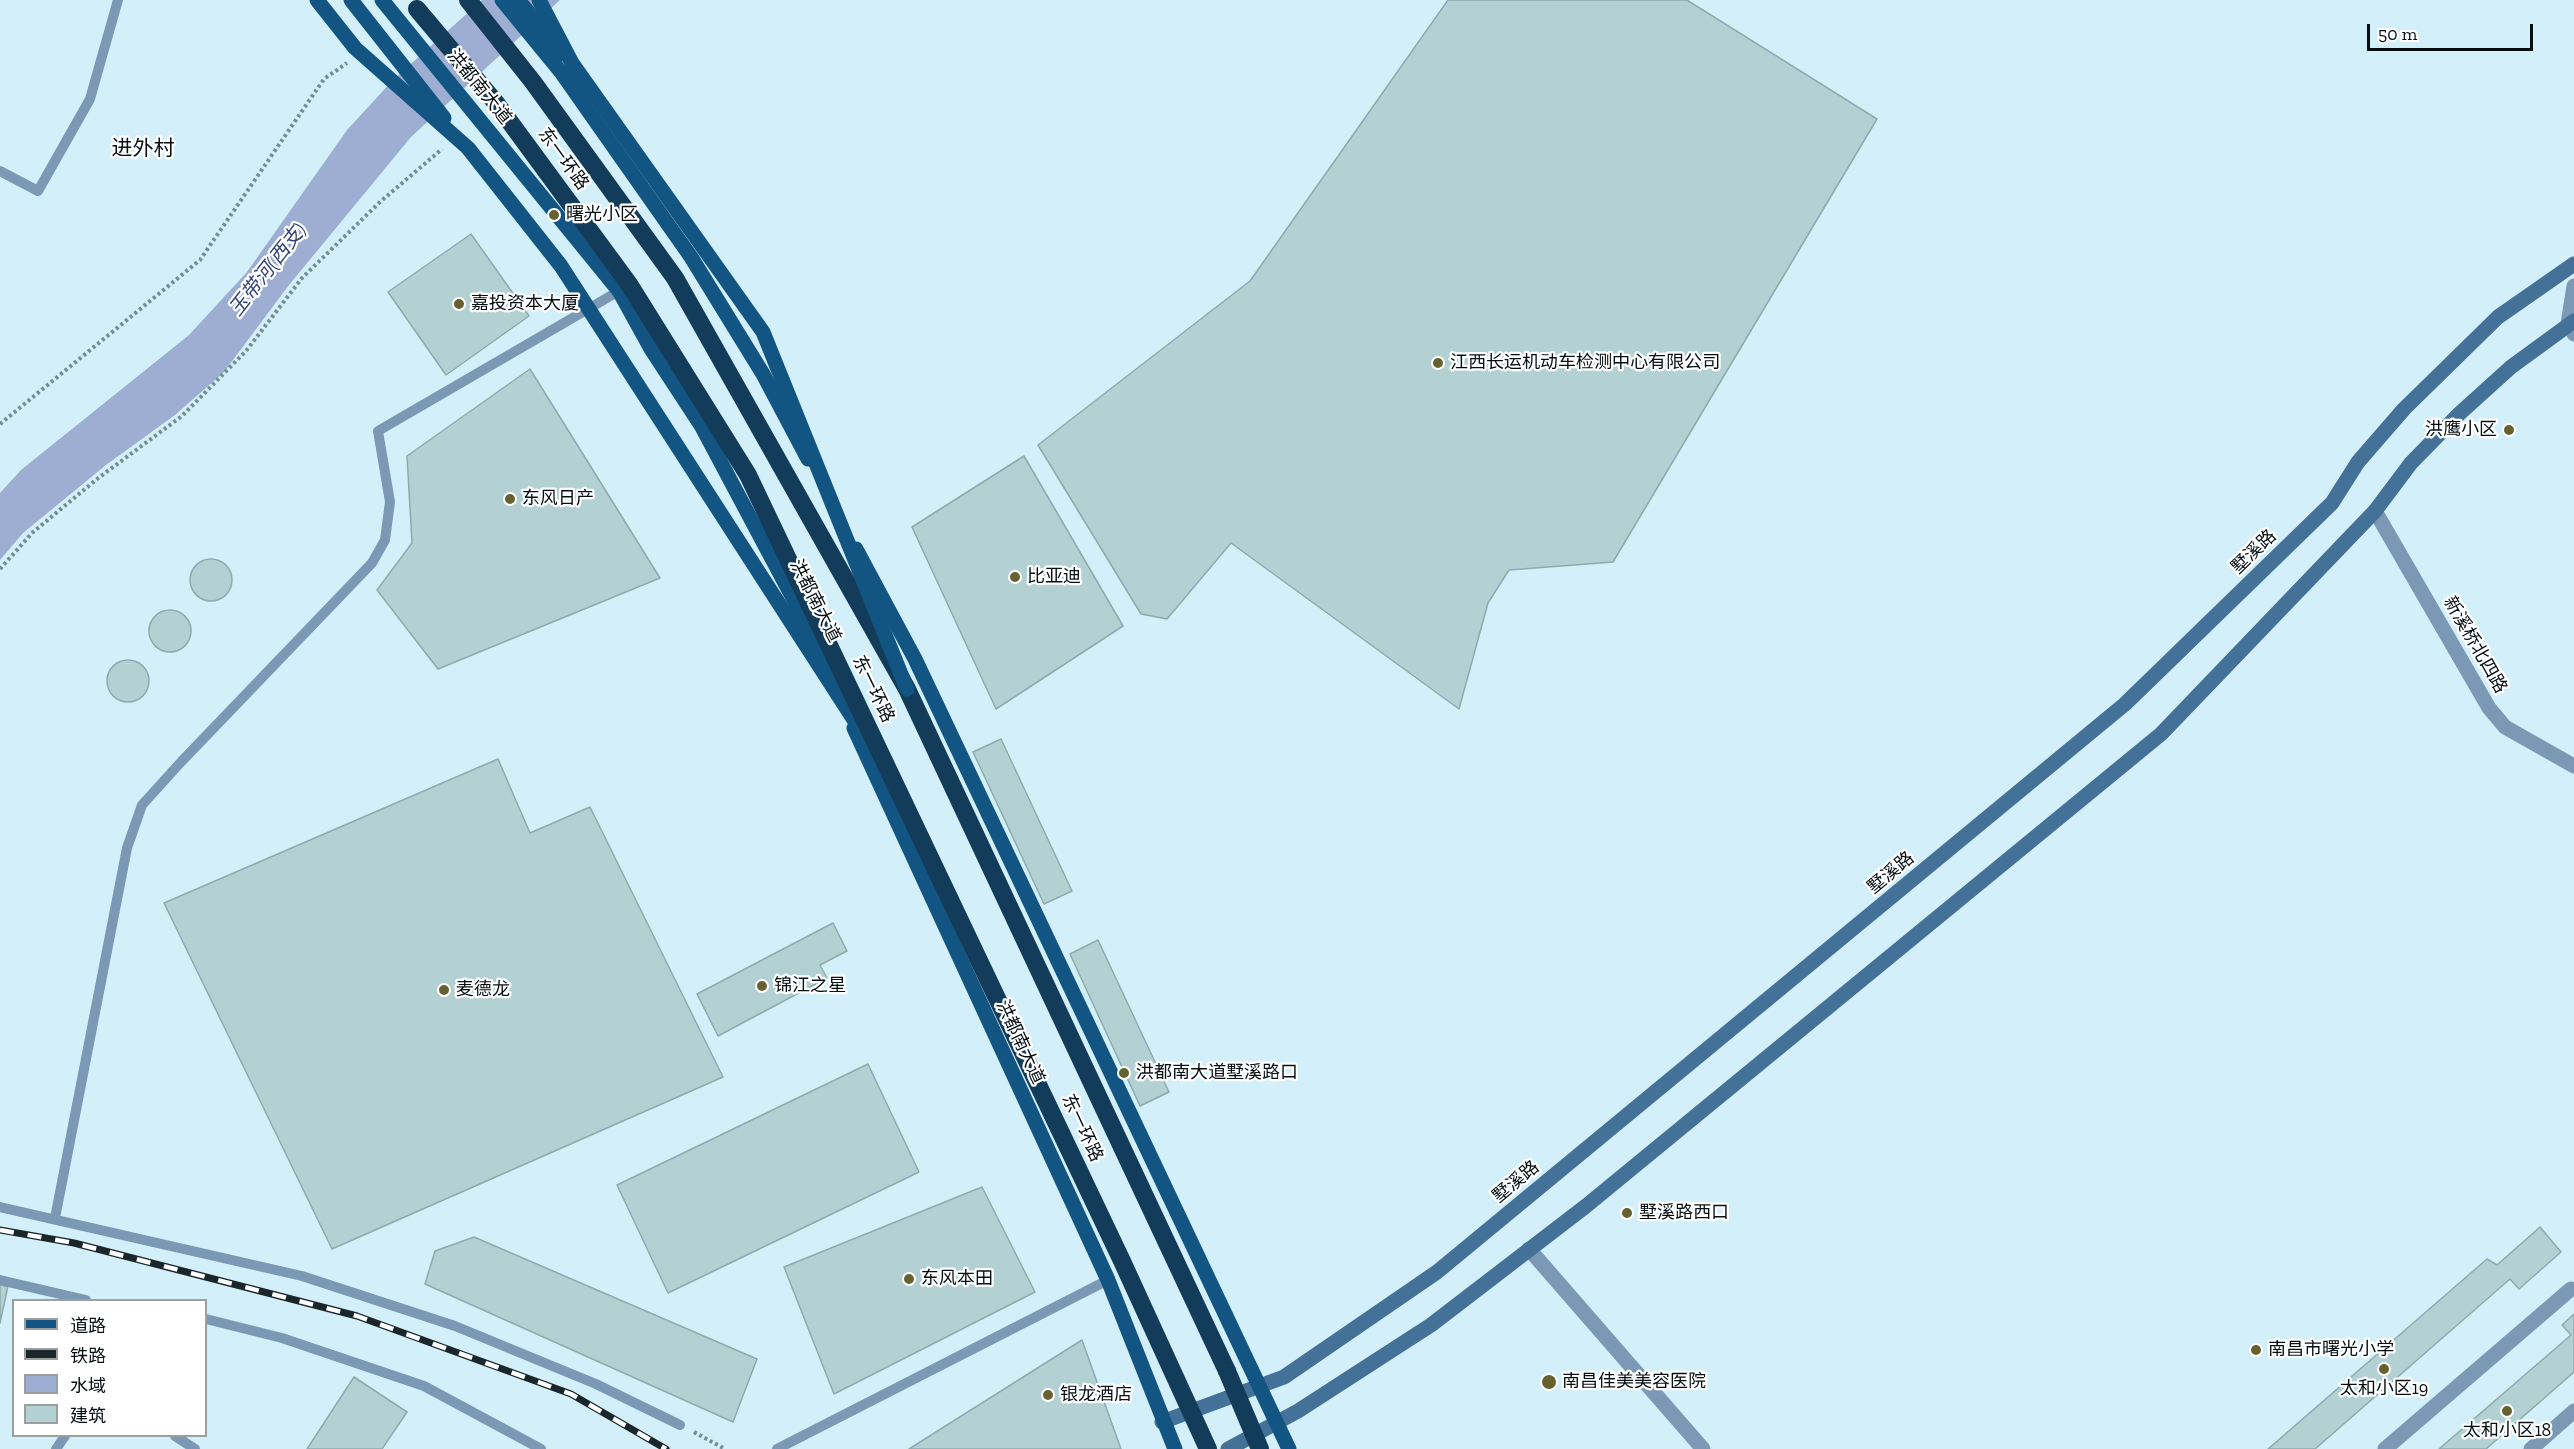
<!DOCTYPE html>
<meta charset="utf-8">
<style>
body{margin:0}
#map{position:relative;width:2574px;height:1449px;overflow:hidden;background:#d3f0fa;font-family:"Zilla Slab","Noto Sans SC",serif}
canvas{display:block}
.legend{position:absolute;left:12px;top:1299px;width:195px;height:138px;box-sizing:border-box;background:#fff;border:2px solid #9b9fa0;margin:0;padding:8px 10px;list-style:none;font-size:18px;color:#050e11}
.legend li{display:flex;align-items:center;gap:12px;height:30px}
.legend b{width:30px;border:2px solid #9b9fa0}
.scale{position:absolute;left:2367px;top:24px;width:166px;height:27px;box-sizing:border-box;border:3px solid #050e11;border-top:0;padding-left:8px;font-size:18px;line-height:21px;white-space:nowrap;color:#050e11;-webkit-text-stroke:4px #fff;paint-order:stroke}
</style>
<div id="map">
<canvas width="2574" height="1449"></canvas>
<ul class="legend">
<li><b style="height:8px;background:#135582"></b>道路</li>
<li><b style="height:8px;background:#1b262a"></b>铁路</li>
<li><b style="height:16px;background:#9eadd2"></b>水域</li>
<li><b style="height:16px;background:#b3d1d2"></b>建筑</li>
</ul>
<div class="scale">50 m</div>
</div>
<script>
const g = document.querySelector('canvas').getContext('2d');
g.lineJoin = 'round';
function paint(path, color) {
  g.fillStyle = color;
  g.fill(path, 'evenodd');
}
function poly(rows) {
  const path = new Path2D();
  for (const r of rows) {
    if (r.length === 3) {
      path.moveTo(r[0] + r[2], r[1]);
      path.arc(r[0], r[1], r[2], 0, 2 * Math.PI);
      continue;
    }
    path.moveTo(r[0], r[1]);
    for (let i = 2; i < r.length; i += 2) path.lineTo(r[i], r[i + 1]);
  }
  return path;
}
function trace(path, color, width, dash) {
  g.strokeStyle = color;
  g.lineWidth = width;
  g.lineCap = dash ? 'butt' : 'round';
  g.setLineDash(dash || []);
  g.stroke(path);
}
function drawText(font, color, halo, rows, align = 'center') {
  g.font = font + ' "Zilla Slab","Noto Sans SC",serif';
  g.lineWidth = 4.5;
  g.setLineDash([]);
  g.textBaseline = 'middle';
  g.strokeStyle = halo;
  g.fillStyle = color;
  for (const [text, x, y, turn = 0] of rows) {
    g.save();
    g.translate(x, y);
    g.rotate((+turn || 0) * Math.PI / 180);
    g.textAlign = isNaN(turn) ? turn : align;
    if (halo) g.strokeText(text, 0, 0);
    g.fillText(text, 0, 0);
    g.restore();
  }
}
paint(poly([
 [482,0,560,0,411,137,289,285,224,372,175,415,106,465,23,533,0,560,0,493,21,470,189,335,247,272,347,130,393,80]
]), '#9eadd2');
const building = poly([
 [1448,0,1687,0,1877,119,1613,562,1509,570,1488,603,1459,709,1231,543,1167,619,1141,614,1038,445,1250,281,1448,0],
 [471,234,529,316,446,375,388,292,471,234],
 [530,369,660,578,438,669,377,590,412,543,407,456,530,369],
 [1024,456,1123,626,996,709,912,527,1024,456],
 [211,580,21],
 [170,631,21],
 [128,681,21],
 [1001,739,1072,891,1044,904,973,752,1001,739],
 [498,759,530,833,590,807,723,1077,332,1249,164,903,498,759],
 [833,923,847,951,820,965,827,978,718,1036,697,994,833,923],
 [1098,940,1169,1092,1140,1106,1070,954,1098,940],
 [868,1064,919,1172,668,1293,617,1185,868,1064],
 [982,1187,1035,1292,834,1394,784,1267,982,1187],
 [2540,1227,2561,1252,2519,1289,2510,1279,2315,1449,2268,1449,2487,1259,2497,1265,2540,1227],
 [474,1237,757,1359,733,1422,425,1284,435,1251,474,1237],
 [0,1285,8,1286,0,1323,0,1285],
 [2574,1314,2574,1372,2486,1449,2439,1449,2571,1335,2562,1325,2574,1314],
 [1082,1340,1121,1449,909,1449,1082,1340],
 [354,1377,407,1412,382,1449,307,1449,354,1377]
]);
paint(building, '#b3d1d2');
trace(building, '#8dabac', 1.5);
trace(poly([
 [0,424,200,260,324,79,347,63],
 [0,569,32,533,97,479,182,416,246,351,302,278,380,202,442,149],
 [694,1432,725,1449]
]), '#778b92', 4, [3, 3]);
trace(poly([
 [0,171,38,191,90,99,118,0],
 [0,1207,302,1276,455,1326,596,1384,680,1425],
 [55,1218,127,848,142,805,181,762,372,563,385,540,390,502,378,431,619,291],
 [0,1280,86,1300],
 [206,1319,282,1338,424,1386,541,1449],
 [175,1436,195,1449],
 [56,1449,65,1436],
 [777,1449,1108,1280]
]), '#7b99b4', 10);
trace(poly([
 [2574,286,2568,324,2574,334],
 [2375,511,2489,708,2505,727,2574,766],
 [1529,1249,1703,1449],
 [2385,1449,2571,1289],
 [2531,1449,2574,1411]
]), '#7b99b4', 15);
trace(poly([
 [1162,1422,1284,1377,1437,1272,2125,704,2332,503,2358,462,2404,409,2498,317,2574,264],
 [1228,1449,1298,1411,1431,1325,1586,1206,2161,734,2375,511,2411,463,2459,414,2511,367,2574,321]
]), '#437197', 15);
trace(poly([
 [382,0,619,291,651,349,702,427,802,615,828,671],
 [502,0,561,72,691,257,763,374,808,459],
 [518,0,564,54],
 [856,549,915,659,1289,1449],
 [854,728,1108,1280,1175,1449]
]), '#135582', 15);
trace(poly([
 [468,0,533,82,675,278,907,689,1227,1371]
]), '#133c5a', 18);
const rail = poly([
 [0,1230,74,1243,357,1316,571,1394,666,1449]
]);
trace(rail, '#1b262a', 7);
trace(rail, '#fff', 4.5, [14]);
trace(poly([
 [317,0,355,48,468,148,561,266,867,740],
 [351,0,444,118],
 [539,0,572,63,763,332,907,689]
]), '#135582', 15);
trace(poly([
 [417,9,496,103,629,284,748,475,1122,1261,1208,1449],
 [1227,1371,1260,1449]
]), '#133c5a', 18);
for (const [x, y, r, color] of [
 [554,215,6,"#65622f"],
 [459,304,6,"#65622f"],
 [1438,363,6,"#65622f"],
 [2509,430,6,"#65622f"],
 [510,499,6,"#65622f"],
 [1015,577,6,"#65622f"],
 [762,986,6,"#65622f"],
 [444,990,6,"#65622f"],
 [1124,1073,6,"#65622f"],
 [1627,1213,6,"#65622f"],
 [909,1279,6,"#65622f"],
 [2256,1350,6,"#65622f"],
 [2384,1369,6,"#65622f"],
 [1549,1382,8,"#65622f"],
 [1048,1395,6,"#65622f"],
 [2507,1411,6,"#65622f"]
]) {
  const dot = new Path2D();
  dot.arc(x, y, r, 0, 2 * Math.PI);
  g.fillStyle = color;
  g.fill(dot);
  trace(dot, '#fff', 2);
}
drawText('18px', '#050e11', '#fff', [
 ["洪都南大道",479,87,51],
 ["东一环路",563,159,54],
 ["墅溪路",2254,552,-44],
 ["洪都南大道",815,601,63],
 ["新溪桥北四路",2475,645,60],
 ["东一环路",873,689,64],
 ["墅溪路",1891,873,-40],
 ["洪都南大道",1020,1042,65],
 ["东一环路",1082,1128,65],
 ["墅溪路",1516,1182,-40]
]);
drawText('18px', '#050e11', '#fff', [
 ["曙光小区",566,215],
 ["嘉投资本大厦",471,304],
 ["江西长运机动车检测中心有限公司",1450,363],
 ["洪鹰小区",2497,430,"right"],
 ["东风日产",522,499],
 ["比亚迪",1027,577],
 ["锦江之星",774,986],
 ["麦德龙",456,990],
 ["洪都南大道墅溪路口",1136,1073],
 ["墅溪路西口",1639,1213],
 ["东风本田",921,1279],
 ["南昌市曙光小学",2268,1350],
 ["南昌佳美美容医院",1562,1382],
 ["太和小区19",2384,1389,"center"],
 ["银龙酒店",1060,1395],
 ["太和小区18",2507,1431,"center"]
], 'left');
drawText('italic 20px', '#344576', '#fff', [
 ["玉带河(西支)",268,270,-52]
]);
drawText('21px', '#050e11', '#fff', [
 ["进外村",143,149]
]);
</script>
